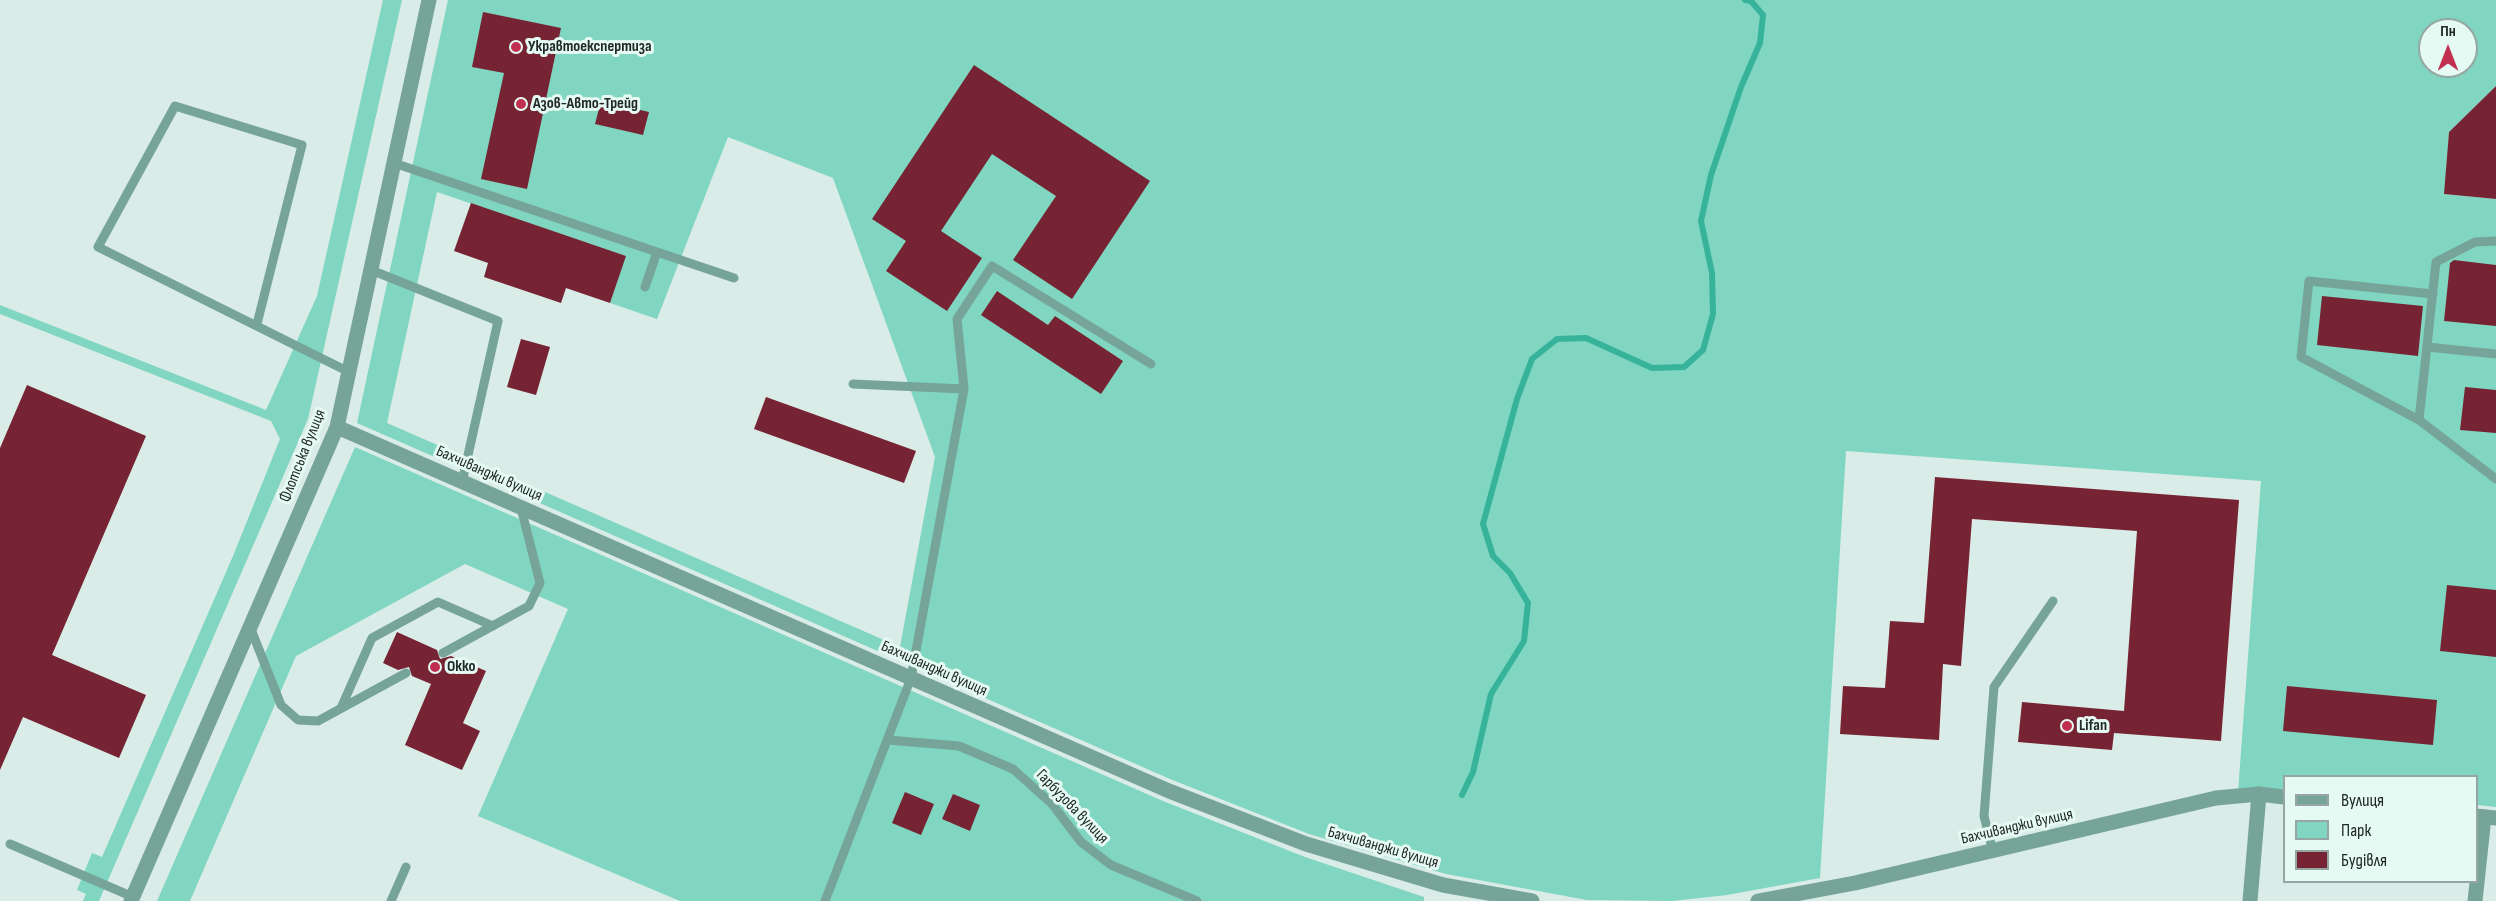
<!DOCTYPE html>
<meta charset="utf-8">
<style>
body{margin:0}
#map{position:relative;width:2496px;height:901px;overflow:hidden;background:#d9ece7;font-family:"Sofia Sans Condensed",sans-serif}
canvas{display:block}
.legend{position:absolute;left:2283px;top:775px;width:195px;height:108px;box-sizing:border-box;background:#e6faf4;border:2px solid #97a6a2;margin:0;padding:8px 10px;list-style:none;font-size:18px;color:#212826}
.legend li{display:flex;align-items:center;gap:12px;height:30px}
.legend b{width:30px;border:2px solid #97a6a2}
.north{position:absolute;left:2418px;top:18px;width:60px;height:60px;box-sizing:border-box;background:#e6faf4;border:2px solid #97a6a2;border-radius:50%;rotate:0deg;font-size:16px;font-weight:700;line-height:24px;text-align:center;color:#212826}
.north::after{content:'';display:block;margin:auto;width:21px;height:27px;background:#c02f50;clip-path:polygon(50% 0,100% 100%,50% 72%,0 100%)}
</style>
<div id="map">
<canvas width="2496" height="901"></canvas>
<ul class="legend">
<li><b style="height:8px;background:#77a498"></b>Вулиця</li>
<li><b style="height:16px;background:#80d6c1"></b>Парк</li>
<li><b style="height:16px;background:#762433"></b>Будівля</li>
</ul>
<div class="north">Пн</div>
</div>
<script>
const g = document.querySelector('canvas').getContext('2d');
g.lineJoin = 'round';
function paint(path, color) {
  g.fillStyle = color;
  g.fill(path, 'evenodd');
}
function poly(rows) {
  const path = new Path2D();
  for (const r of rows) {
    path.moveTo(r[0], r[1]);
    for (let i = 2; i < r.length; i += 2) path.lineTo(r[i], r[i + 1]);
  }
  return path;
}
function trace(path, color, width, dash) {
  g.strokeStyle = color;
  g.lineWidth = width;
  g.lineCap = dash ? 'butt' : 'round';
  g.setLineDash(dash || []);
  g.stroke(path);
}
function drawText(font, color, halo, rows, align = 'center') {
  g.font = font + ' "Sofia Sans Condensed",sans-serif';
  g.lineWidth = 6;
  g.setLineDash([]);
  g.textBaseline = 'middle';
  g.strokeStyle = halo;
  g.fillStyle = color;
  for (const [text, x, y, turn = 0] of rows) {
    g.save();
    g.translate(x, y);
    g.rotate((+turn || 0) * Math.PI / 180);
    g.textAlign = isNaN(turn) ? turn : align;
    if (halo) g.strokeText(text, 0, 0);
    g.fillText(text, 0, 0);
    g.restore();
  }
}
paint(poly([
 [383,0,402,0,308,419,99,901,83,901,86,894,77,890,92,853,102,857,233,556,280,439,271,421,0,314,0,305,266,410,317,296],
 [448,0,2496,0,2496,86,2449,132,2445,194,2496,199,2496,807,2477,805,2476,776,2284,776,2284,789,2238,792,2261,481,1846,451,1820,878,1727,895,1672,901,1587,900,1446,874,1309,834,1170,779,357,423],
 [2430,30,2466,30,2466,66,2430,66],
 [728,137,833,178,935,457,900,647,387,423,437,192,625,256,610,303,657,319],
 [355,447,1163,801,1305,857,1424,897,1424,901,680,901,478,816,568,609,465,564,296,656,190,901,157,901]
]), '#80d6c1');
trace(poly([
 [1462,795,1473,772,1491,694,1524,641,1528,603,1510,573,1493,556,1483,524,1517,399,1532,359,1557,339,1586,338,1652,368,1684,367,1703,350,1713,314,1712,273,1701,221,1711,175,1741,87,1760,43,1763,15,1751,1,1745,0]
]), '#36b39a', 6);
paint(poly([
 [483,12,561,28,527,189,481,179,504,73,472,67],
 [974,65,1150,181,1072,299,1013,260,1056,196,992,154,941,231,982,258,947,311,886,271,906,241,872,219],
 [2496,86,2496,199,2444,194,2449,132],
 [601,101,649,112,643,135,595,124],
 [471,203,626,256,610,303,566,288,561,303,484,277,488,263,454,251],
 [2454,260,2496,265,2496,326,2444,321,2450,263],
 [997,291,1048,325,1055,316,1123,361,1101,394,981,315],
 [2322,296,2423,306,2418,356,2317,345],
 [521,339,550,347,536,395,507,387],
 [27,385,146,436,52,655,146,695,119,758,23,717,0,770,0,448],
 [2465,387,2496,390,2496,433,2460,430],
 [766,397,916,451,904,483,754,429],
 [1935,477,2239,500,2221,741,2114,733,2112,750,2018,742,2022,702,2124,711,2137,531,1972,519,1961,666,1943,664,1939,740,1840,734,1843,686,1885,688,1890,621,1924,623],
 [2447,585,2496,590,2496,657,2440,651],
 [397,632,437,650,440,659,451,656,486,671,463,723,480,731,462,770,405,745,431,684,412,676,409,667,398,670,383,663],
 [2287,686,2437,700,2433,745,2283,731],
 [905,792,934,804,921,835,892,823],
 [953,794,980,805,970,831,942,819]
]), '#762433');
trace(poly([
 [394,163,734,278],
 [371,270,498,321,462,482],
 [645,287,657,252],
 [2433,294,2309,281,2301,357,2419,420,2496,479],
 [257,324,302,145,175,106,98,247,349,372],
 [2427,347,2496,354],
 [853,384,964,389],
 [2419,420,2436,262,2475,242,2496,241],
 [250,627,281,705,298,720,318,721,406,673],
 [443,653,529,606,540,583,521,508],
 [341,708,372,638,438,602,493,626],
 [888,740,959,746,1013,769,1052,804,1081,842,1111,865,1197,901],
 [10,844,133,897],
 [1993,852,1984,816,1994,687,2053,601],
 [391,901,406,867],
 [825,901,911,678,964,389,957,319,992,266,1151,364]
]), '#77a498', 9);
trace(poly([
 [2250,901,2259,794],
 [2475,901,2484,817]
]), '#77a498', 15);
trace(poly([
 [337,427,1169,791,1306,844,1443,885,1532,901],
 [2476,816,2496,818],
 [131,901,337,427,429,0],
 [1758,901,1855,883,2216,798,2259,794,2284,797]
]), '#77a498', 15);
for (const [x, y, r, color] of [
 [516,47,6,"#c02f50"],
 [521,104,6,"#c02f50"],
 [435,667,6,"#c02f50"],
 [2067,726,6,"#c02f50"]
]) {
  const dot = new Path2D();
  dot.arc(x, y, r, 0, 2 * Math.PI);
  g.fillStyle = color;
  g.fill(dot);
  trace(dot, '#e6faf4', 2);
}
drawText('bold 16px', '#212826', '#e6faf4', [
 ["Укравтоекспертиза",528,47],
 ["Азов-Авто-Трейд",533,104],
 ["Окко",447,667],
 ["Lifan",2079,726]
], 'left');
drawText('16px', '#212826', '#e6faf4', [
 ["Флотська вулиця",303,456,-68],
 ["Бахчиванджи вулиця",489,474,24],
 ["Бахчиванджи вулиця",934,669,24],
 ["Гарбузова вулиця",1072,807,46],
 ["Бахчиванджи вулиця",2017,827,-13],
 ["Бахчиванджи вулиця",1383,848,16]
]);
</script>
